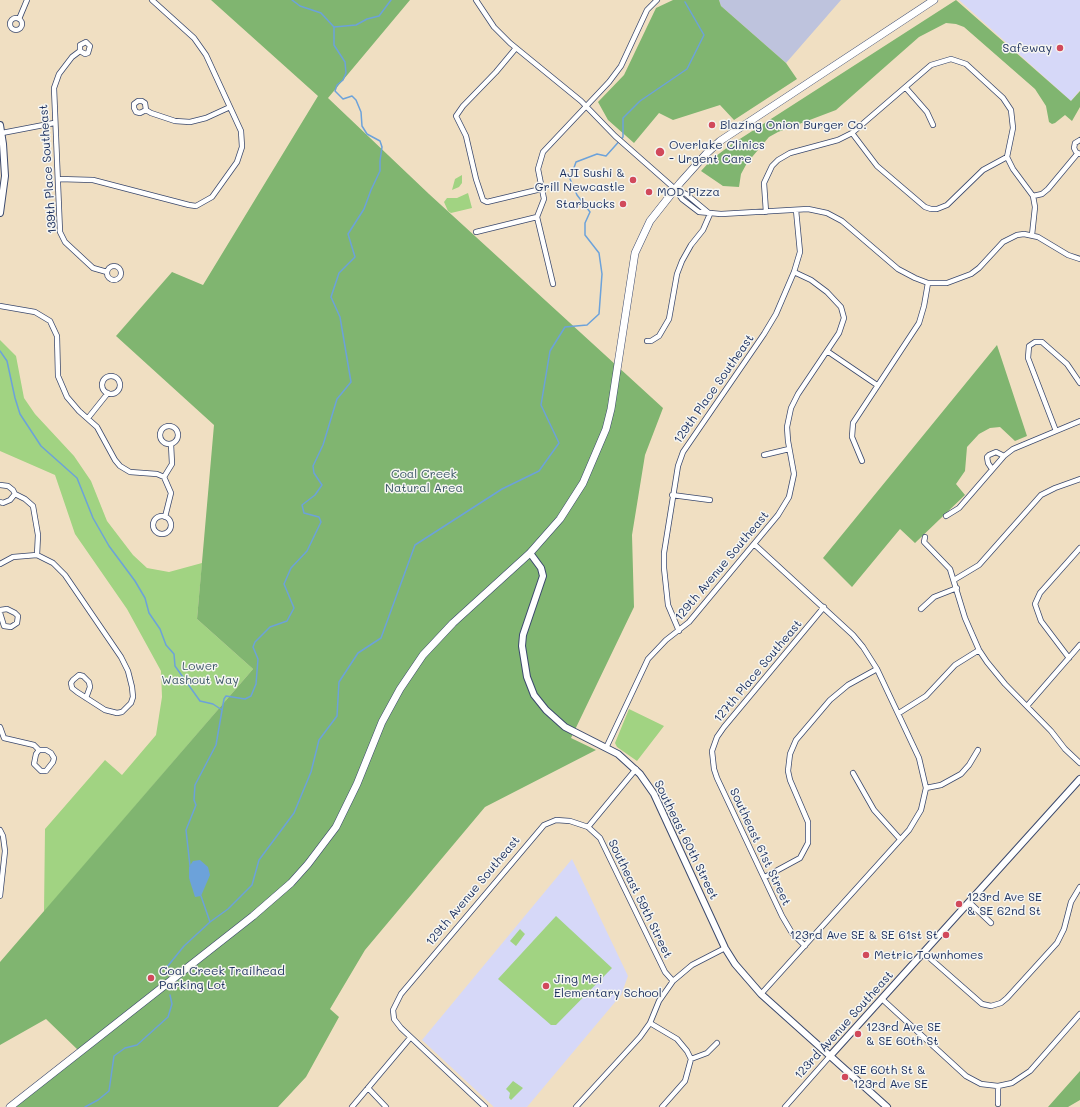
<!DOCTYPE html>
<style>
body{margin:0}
canvas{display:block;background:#f0dfc2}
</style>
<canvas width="1080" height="1107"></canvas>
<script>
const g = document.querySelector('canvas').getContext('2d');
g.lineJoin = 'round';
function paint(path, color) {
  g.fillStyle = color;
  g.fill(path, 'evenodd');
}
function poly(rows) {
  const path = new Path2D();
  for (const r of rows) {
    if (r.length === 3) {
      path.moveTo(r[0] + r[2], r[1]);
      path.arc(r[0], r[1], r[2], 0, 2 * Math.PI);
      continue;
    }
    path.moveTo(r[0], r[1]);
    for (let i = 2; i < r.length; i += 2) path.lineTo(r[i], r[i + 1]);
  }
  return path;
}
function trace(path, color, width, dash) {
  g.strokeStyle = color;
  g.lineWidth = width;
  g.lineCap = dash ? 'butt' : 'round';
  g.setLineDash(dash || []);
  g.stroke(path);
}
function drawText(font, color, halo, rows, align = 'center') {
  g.font = font + ' Mali,sans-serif';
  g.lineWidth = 3;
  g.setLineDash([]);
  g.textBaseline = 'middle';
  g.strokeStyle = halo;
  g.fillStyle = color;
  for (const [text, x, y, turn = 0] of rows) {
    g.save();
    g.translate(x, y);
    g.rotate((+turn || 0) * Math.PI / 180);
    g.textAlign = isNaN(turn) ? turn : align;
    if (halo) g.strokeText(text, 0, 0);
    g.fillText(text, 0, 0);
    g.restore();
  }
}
paint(poly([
 [959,0,1080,0,1080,90,1071,101],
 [572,859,628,976,621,995,527,1107,494,1107,422,1040]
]), '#d6d8f8');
paint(poly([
 [719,0,841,0,786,63,721,6]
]), '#bec3dd');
paint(poly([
 [462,175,462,183,459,187,452,190,455,179],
 [468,193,472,208,451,213,448,211,444,202,447,198,457,198],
 [0,340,16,356,24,398,35,414,74,456,91,481,107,521,133,555,147,568,169,572,202,563,197,619,253,669,44,912,45,829,105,760,122,775,156,735,162,697,161,671,127,609,75,534,55,475,0,451],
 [629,709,664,726,637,761,617,747,615,743],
 [556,916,612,968,556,1025,551,1025,498,979],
 [520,929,525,934,516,946,510,941],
 [513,1081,523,1088,511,1100,509,1098,510,1093,506,1089]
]), '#a1d382');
paint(poly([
 [211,0,410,0,328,98,429,194,663,408,645,455,632,535,634,607,571,738,596,750,485,807,365,950,330,1009,339,1017,306,1077,278,1107,9,1107,79,1051,46,1019,0,1045,0,962,253,669,197,619,214,425,116,336,172,272,203,285,318,96],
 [673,0,719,0,721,6,786,63,797,79,734,120,720,105,673,120,659,113,634,143,608,120,598,102,624,75,656,8],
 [956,0,1071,101,1080,91,1080,107,1072,121,1065,115,1055,123,1052,124,1049,122,1046,106,1035,89,964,27,956,24,946,23,919,37,836,110,778,132,769,137,747,163,741,174,739,187,723,186,701,171,712,159,732,144],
 [997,345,1027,436,1015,441,1000,427,990,428,979,434,967,447,965,471,956,484,965,495,915,543,900,529,852,587,823,558],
 [1080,1071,1080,1100,1068,1107,1048,1107]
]), '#80b570');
paint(poly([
 [200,860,208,867,210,875,201,896,195,897,189,878,189,867,193,861]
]), '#6ca2da');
trace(poly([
 [334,27,356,25,367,19,379,16,391,0],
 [0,351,7,361,15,398,20,414,41,446,77,478,93,518,109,546,135,581,145,598,149,613,160,629,166,645,174,654,175,666,200,701,213,704,222,710],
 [190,866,186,830,196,805,194,800,195,785,216,745,224,699,226,696,245,699,251,696,256,684,258,659,253,647,255,642,270,627,287,621,294,608,284,584,291,568,307,551,321,522,319,517,304,513,302,505,315,495,322,485,314,473,313,466,323,445,337,399,351,382,340,317,331,297,339,273,355,257,348,234,364,209,371,190,380,171,380,161,382,147,380,141,367,134,362,126,361,112,356,100,352,96,343,99,335,91,337,85,343,80,346,73,345,62,334,45,334,27,321,13,300,6,292,0],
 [210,922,228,909,252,885,259,860,294,813,311,772,319,740,337,716,339,682,358,653,381,638,415,545,502,489,539,471,559,443,541,405,550,351,565,327,587,325,599,314,602,274,599,253,585,235,585,223,590,212,577,195,570,179,576,162,597,154,606,156,623,137,623,118,640,101,687,69,704,35,685,2],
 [167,967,184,946,210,922,201,896],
 [85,1107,98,1100,109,1091,114,1056,125,1048,137,1045,168,1017,172,1004,170,995]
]), '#6ca2da', 1.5);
const street = poly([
 [476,0,494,27,510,43,581,101,615,136,666,181,675,189,686,194,710,214],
 [16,24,6],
 [19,19,27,0],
 [516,48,496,72,463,106,456,116,466,136,476,179,483,200,487,202,541,189],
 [80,51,85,54,88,53,90,46,86,42,80,45,80,51,72,57,59,74,54,88,60,232,65,242,93,268,107,272],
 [906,88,927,112,933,125],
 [146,110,140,113,136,112,134,108,134,104,138,101,142,101,145,103,146,110,151,113,175,121,190,122,206,118,230,107],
 [2,133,54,123],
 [852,133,877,166,925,207,931,209,937,209,947,205,983,170,1007,157],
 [1080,140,1075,143,1074,148,1076,152,1080,154],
 [59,179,93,180,189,205,196,206,212,197,237,162,242,147,241,131,206,55,194,38,152,0],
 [675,189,682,199,699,212,721,214,808,209,827,213,842,221,898,269,915,278,928,283,947,283,971,274,979,268,1003,242,1017,235,1024,234,1038,237,1068,255,1080,259],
 [1033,196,1042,194,1048,189,1078,153],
 [766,212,764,183,772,166,778,160,790,153,838,140,852,133,931,65,951,59,966,64,1003,98,1011,110,1013,128,1007,157,1013,169,1033,196,1035,207,1032,235],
 [537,217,553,284],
 [476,232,537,217,544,199,538,169,543,152,609,82,621,66,647,10,657,0],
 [114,273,7],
 [0,306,35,312,50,321,57,336,58,376,67,397,79,411,97,427,115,460,120,466,130,472,157,474,164,477],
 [647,341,651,341,659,336,669,319,677,274,682,261,691,245,703,230,710,214],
 [827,351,877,385],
 [111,385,9],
 [88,418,108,393],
 [169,435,9],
 [1056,431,1028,358,1029,346,1035,342,1042,342,1067,364,1080,383],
 [764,455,789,449],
 [862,461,852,437,853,423,919,323,924,306,928,283],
 [992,469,988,463,987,457,989,455,996,452,1004,456],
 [0,485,8,486,13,490,15,494,25,499,33,506,38,535,37,555,53,563,65,575,121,657,128,671,132,687,133,697,131,703,122,712,117,713,105,710,77,692,72,688,71,683,73,680,79,675,83,676,89,682,90,687,86,698],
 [672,495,710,500],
 [0,502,3,503,10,500,15,494],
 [946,516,959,508,1004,456,1013,449,1080,421],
 [162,525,9],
 [165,517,171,493,164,477,172,464,171,444],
 [925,537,924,542,950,569,965,618,979,650,987,662,1005,684,1051,731,1065,749,1080,763],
 [754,544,853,635,863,647,877,669,919,758,926,788,921,810,909,830,761,994],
 [0,564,13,557,37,555],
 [954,580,979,565,1041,495,1055,488,1080,479],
 [921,609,934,597,957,588],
 [0,610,7,609,15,613,18,616,17,623,11,627,4,626,0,613],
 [679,631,668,605,664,568,664,553,678,466,683,452,764,334,776,314,794,272,800,252,796,210],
 [1069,658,1041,621,1035,604,1040,593,1080,548],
 [1027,706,1080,645],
 [899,713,926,696,955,665,979,650],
 [0,727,4,738,34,745,39,750,46,750,51,753,54,758,53,762,46,771,41,771,34,764,36,754,39,750],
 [606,748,648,659,666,640,689,622,778,515,789,497,794,474,788,441,787,427,791,408,798,394,839,333,844,318,841,307,827,292,811,280,794,272],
 [853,773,874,810,900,839],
 [926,788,941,785,961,774,969,765,978,750],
 [588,827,636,769],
 [0,830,3,836,5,851,0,896],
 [765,877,800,858,808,843,808,822,790,780,788,771,790,754,796,740,830,700,848,685,877,669],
 [970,903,991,923],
 [805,946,792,933,782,916,717,778,714,769,712,751,717,737,724,727,824,607],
 [924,953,982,1004,991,1006,1001,1003,1007,998,1057,943,1064,929,1071,902,1080,887],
 [882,999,966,1076,981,1084,998,1086,1012,1083,1030,1071,1080,1014],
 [650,1023,677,1039,687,1051,691,1059],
 [368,1088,386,1107],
 [998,1104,998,1086],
 [352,1107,410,1038],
 [485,1107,401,1028,394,1019,393,1010,401,994,544,825,556,820,570,821,588,827,600,838,665,972,673,981],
 [576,1107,640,1037,650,1023,659,1001,673,981,692,965,725,948],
 [662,1107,685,1081,691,1059,707,1053,717,1043],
 [785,1107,830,1056]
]);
const secondary = poly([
 [0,125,3,144,5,176,0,213],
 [530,553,541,568,543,576,523,635,522,646,527,677,534,695,546,710,565,727,618,754,640,774,654,794,725,948,735,964,761,994,887,1107],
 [830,1056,1080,779]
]);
const primary = poly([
 [10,1107,253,916,291,883,308,864,336,827,357,784,382,722,400,689,423,655,453,623,530,553,560,519,583,483,606,429,611,409,635,253,650,221,680,183,706,154,720,141,934,0]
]);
trace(street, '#3b496d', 6);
trace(secondary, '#3b496d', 8);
trace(primary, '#3b496d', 8);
trace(street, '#fff', 4.5);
trace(secondary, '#fff', 6);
trace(primary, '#fff', 7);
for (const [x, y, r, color] of [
 [1060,48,4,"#d1495b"],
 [712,125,4,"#d1495b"],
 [660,152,5,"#d1495b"],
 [633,180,4,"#d1495b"],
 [649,192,4,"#d1495b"],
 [623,204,4,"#d1495b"],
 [959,904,4,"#d1495b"],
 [946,935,4,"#d1495b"],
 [866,955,4,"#d1495b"],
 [151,978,4,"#d1495b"],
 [546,986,4,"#d1495b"],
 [858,1034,4,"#d1495b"],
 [845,1077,4,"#d1495b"]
]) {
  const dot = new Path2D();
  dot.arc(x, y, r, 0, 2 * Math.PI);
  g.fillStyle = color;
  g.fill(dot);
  trace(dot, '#f6f6f2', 1.5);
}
drawText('12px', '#1b2f5e', '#f6f6f2', [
 ["Safeway",1052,48,"right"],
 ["Blazing Onion Burger Co.",720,125],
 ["Overlake Clinics",669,145],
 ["- Urgent Care",669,159],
 ["AJI Sushi &",625,173,"right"],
 ["Grill Newcastle",625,187,"right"],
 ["MOD Pizza",657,192],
 ["Starbucks",615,204,"right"],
 ["123rd Ave SE",967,897],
 ["& SE 62nd St",967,911],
 ["123rd Ave SE & SE 61st St",938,935,"right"],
 ["Metric Townhomes",874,955],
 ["Coal Creek Trailhead",159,971],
 ["Parking Lot",159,985],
 ["Jing Mei",554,979],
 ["Elementary School",554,993],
 ["123rd Ave SE",866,1027],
 ["& SE 60th St",866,1041],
 ["SE 60th St &",853,1070],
 ["123rd Ave SE",853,1084]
], 'left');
drawText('12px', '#1b2f5e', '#f6f6f2', [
 ["139th Place Southeast",48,169,-94],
 ["129th Place Southeast",714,389,-55],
 ["129th Avenue Southeast",722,566,-50],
 ["127th Place Southeast",758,671,-50],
 ["Southeast 60th Street",686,840,64],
 ["Southeast 61st Street",760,847,65],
 ["129th Avenue Southeast",473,891,-50],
 ["Southeast 59th Street",640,899,64],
 ["123rd Avenue Southeast",844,1025,-48]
]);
drawText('12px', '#3c5867', '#f6f6f2', [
 ["Coal Creek",424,474],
 ["Natural Area",424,488],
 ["Lower",200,666],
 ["Washout Way",200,680]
]);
</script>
